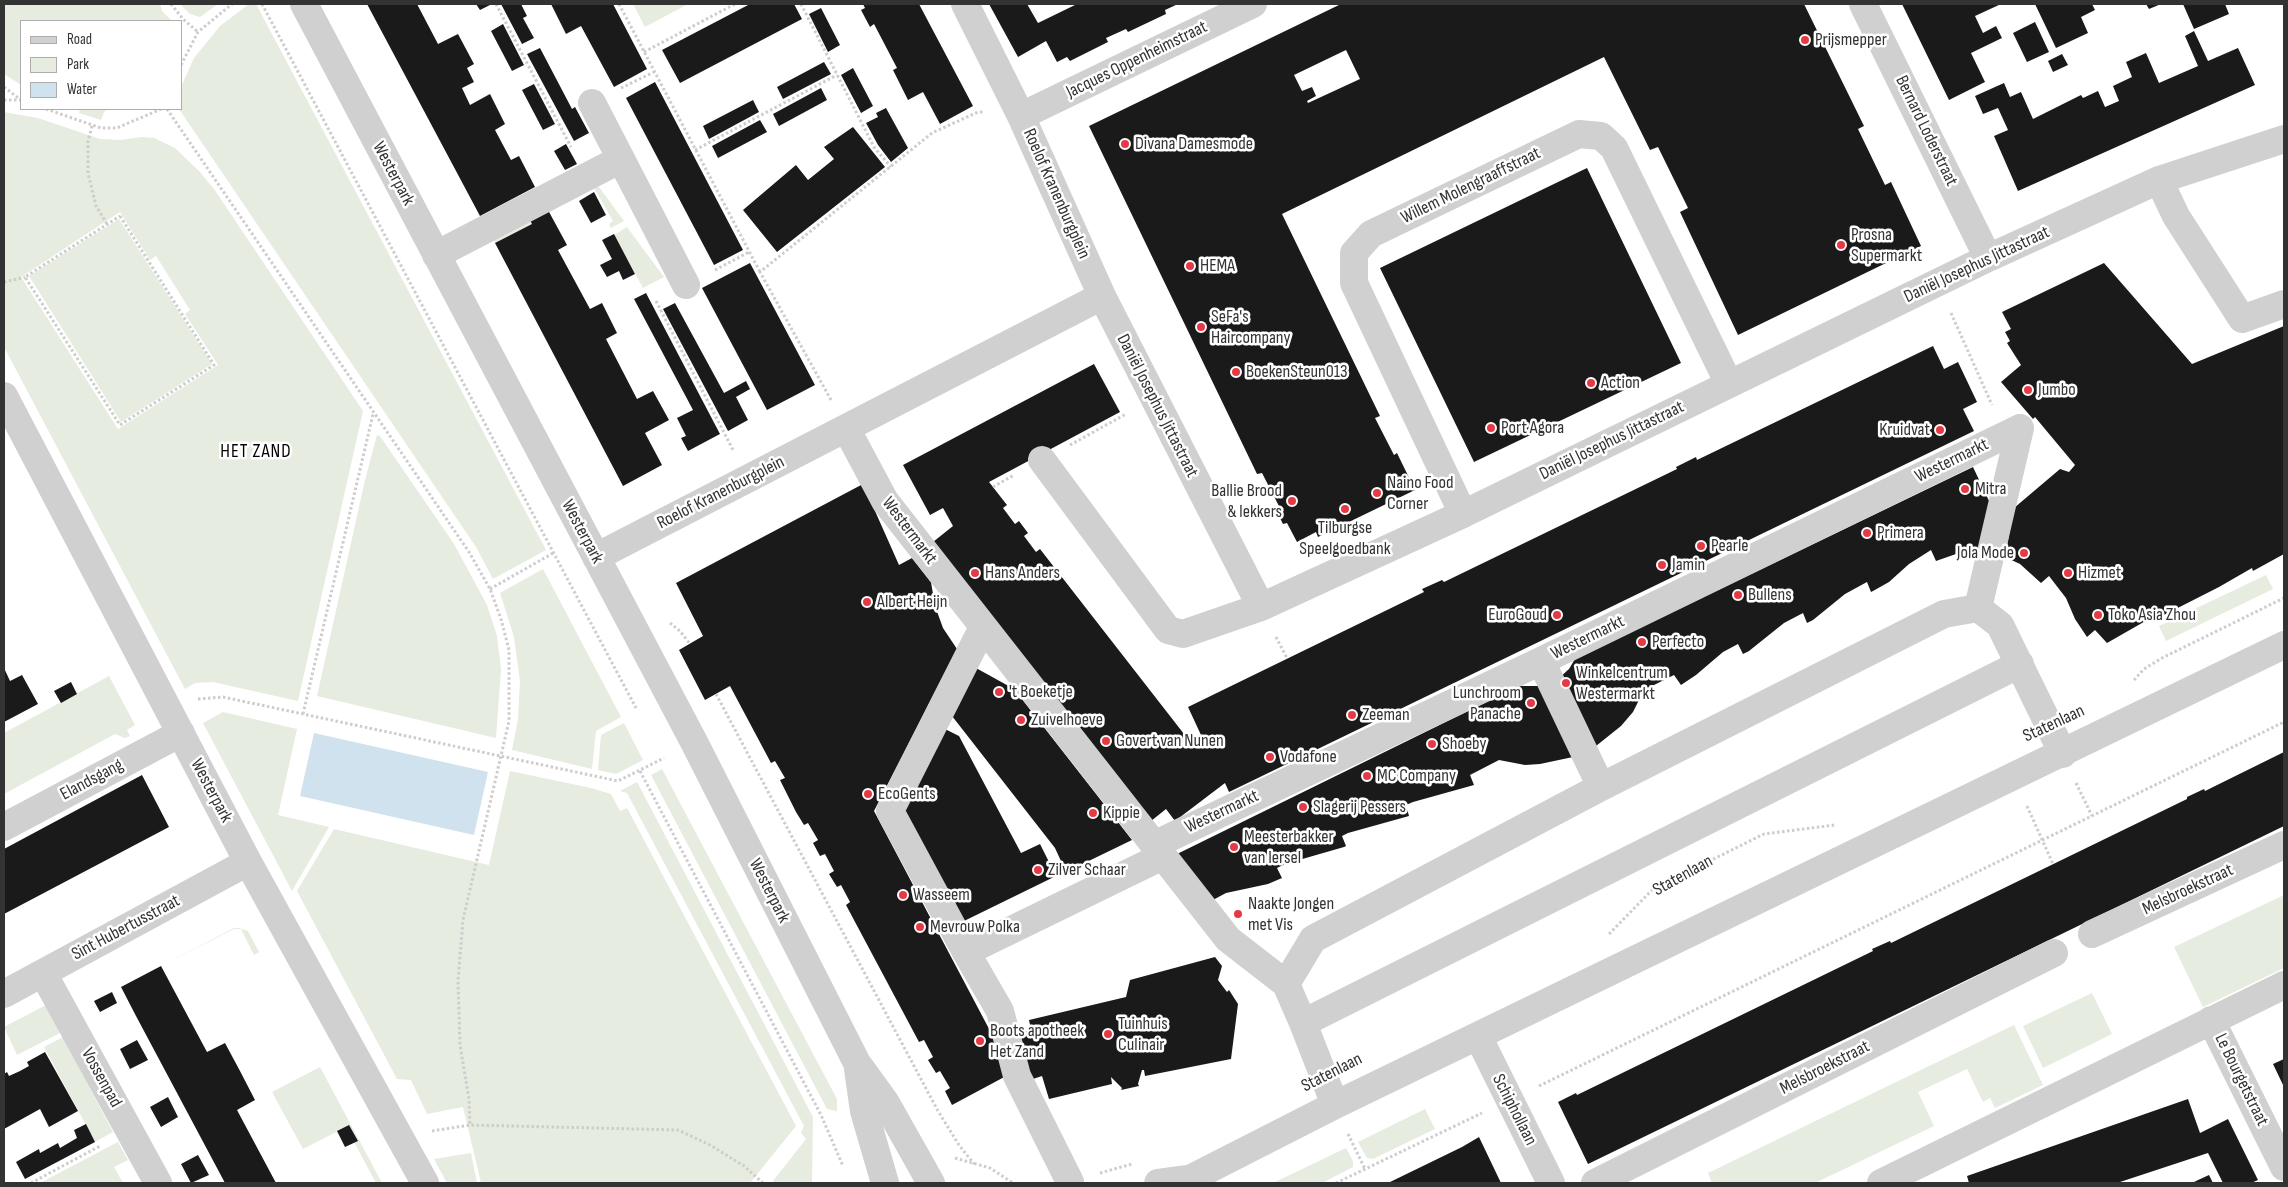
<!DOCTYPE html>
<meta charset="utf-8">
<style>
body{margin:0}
#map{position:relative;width:2288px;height:1187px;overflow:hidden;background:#fff;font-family:"Sofia Sans Condensed",sans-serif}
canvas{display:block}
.frame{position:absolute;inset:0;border:5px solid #333;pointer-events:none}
.legend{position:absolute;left:20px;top:20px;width:162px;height:90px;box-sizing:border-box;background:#fff;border:1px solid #adadad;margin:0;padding:6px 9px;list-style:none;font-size:15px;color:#333}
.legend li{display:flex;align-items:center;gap:10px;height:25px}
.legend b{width:25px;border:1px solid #adadad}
</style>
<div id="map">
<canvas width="2288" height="1187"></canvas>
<div class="frame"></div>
<ul class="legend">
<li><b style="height:6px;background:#d0d0d0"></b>Road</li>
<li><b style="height:14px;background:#e6ecdf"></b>Park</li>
<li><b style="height:14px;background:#cfe2ee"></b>Water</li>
</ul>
</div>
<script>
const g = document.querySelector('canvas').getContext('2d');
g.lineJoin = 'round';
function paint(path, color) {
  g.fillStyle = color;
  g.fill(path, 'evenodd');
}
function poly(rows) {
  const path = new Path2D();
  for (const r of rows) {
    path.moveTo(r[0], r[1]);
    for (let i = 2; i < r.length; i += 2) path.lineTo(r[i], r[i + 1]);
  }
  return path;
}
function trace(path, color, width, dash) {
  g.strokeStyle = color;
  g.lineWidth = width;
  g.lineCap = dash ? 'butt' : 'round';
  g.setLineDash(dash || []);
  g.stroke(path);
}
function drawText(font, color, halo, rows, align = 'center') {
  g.font = font + ' "Sofia Sans Condensed",sans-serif';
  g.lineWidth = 5;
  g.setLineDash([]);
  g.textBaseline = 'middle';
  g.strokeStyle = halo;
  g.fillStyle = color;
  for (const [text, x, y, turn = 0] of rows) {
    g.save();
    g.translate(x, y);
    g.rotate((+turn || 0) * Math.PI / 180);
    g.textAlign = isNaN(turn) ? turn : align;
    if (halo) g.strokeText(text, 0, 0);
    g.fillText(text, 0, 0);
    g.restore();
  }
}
paint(poly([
 [4,4,160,4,162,11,172,21,21,21,21,85,4,74],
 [180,4,218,4,200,17,190,14],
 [249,4,256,4,546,550,493,579,476,547,179,109,181,109,181,87,194,58,220,26],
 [633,4,688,4,645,27],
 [80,109,108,109,104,112,101,120,79,113],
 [4,112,38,118,100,139,120,140,142,137,154,138,175,148,199,171,214,189,363,411,298,701,213,682,195,683,185,689,4,347],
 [120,212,150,260,156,256,190,310,185,314,218,365,118,429,21,277],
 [591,185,599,187,624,221,611,228,609,224,613,221,593,186,531,219,532,224,495,243,492,238],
 [119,219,212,364,121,422,29,276],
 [627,227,664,277,643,288,614,235],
 [377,435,380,436,454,544,487,605,497,636,501,669,496,738,317,696,365,480],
 [543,569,621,717,596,731,592,769,512,750,518,719,520,681,514,637,500,593],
 [2266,575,2273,589,2166,641,2159,626],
 [109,676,135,725,127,730,130,736,125,738,115,734,4,794,4,733],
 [223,712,297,729,278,815,329,827,292,891,203,723],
 [624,723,643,760,616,774,598,770,601,735],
 [662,769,837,1099,837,1111,827,1109,651,775],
 [510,771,591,788,611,794,620,811,627,808,796,1126,750,1183,481,1183,463,1107,427,1114,411,1080,397,1079,297,891,334,829,489,865],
 [637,782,813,1117,812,1183,775,1183,773,1181,806,1139,801,1133,804,1126,627,793,620,791],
 [2284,895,2284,968,2203,1007,2174,947],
 [234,928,239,928,248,931,259,952,254,955,241,929,234,929,161,966],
 [2092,993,2112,1034,2043,1068,2023,1026],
 [46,1005,60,1033,17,1055,4,1027],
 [2014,1025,2043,1085,1995,1108,1990,1098,1983,1102,1967,1069,1918,1092,1934,1126,1815,1183,1712,1183,1708,1173],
 [63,1037,113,1132,95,1142,44,1047],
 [320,1067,382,1183,376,1183,346,1127,303,1149,272,1092],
 [1425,1109,1435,1129,1373,1159,1367,1158,1358,1142],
 [118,1142,128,1160,114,1167,123,1183,40,1183],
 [1346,1148,1353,1161,1353,1167,1322,1183,1273,1183],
 [471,1153,477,1183,447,1183,434,1159]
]), '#e6ecdf');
paint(poly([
 [314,733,488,772,474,835,300,796]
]), '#cfe2ee');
paint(poly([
 [367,4,417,4,438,44,458,34,474,64,467,68,474,82,462,88,470,105,490,94,505,124,495,130,511,160,519,156,535,187,480,216],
 [476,4,492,4,480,10],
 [501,4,521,4,527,16,523,18,534,38,522,44],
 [551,4,613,4,647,69,614,87,581,26,566,34],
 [750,4,794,4,802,19,680,83,662,50],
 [863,4,919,4,973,106,940,124,923,92,908,100,893,70,897,68,874,24,870,27,861,10,865,8],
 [989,4,1027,4,1038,23,1077,4,1178,4,1165,10,1166,14,1128,32,1126,29,1106,38,1108,42,1070,61,1067,57,1057,62,1046,41,1018,57],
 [1341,4,1804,4,1864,126,1858,129,1885,185,1891,182,1921,246,1738,335,1680,212,1688,208,1658,147,1650,150,1604,57,1282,214,1379,414,1380,416,1375,418,1394,455,1397,453,1415,490,1318,537,1316,532,1297,542,1287,523,1283,524,1277,512,1281,510,1262,473,1257,474,1089,126],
 [1346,50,1360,79,1308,103,1307,101,1316,96,1312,87,1302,91,1294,75],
 [1902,4,2001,4,1975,16,1983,33,1996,26,2002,38,1971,53,1985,82,1949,100],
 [2035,4,2092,4,2095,10,2081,17,2088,33,2056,48],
 [2146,4,2161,4,2149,9],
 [2183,4,2225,4,2229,14,2194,29],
 [821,8,840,45,828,52,809,14],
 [2035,22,2049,52,2027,62,2013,33],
 [503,24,524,65,512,71,491,31],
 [2194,31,2208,61,2238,48,2255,85,2018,191,1994,136,2008,130,1998,108,1983,114,1975,96,2004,83,2010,97,2021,92,2033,119,2081,95,2083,98,2098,91,2105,107,2119,101,2113,86,2132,77,2126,62,2146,53,2159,83,2198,66,2185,36],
 [540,48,572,109,575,107,589,133,574,141,527,54],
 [2062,54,2068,65,2053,72,2048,61],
 [824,62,831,74,783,99,777,87],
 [853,68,873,106,861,113,841,75],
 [655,82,743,250,714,265,626,98],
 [534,84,555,124,543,130,522,90],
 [821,88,827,100,779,126,773,114],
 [753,100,759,112,709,139,703,126],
 [886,108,908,148,891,162,878,145,866,123,878,117,876,113],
 [760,120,767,132,718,158,712,146],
 [853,127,885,167,777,252,743,210,796,165,808,180,834,159,824,147],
 [566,144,577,164,565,170,554,151],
 [1587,168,1681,363,1474,462,1380,268],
 [594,192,606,215,591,223,579,201],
 [548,210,567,245,558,250,590,309,602,303,617,333,606,339,637,399,653,391,669,420,645,433,662,465,623,486,495,243,532,224,530,220],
 [614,234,635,274,623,280,619,271,607,277,600,265,612,259,602,240],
 [750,263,815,385,767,410,702,288],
 [2104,263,2192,364,2284,326,2284,554,2253,571,2252,568,2219,587,2158,618,2156,615,2107,643,2095,630,2087,637,2075,619,2066,598,2049,576,2041,583,2020,564,2005,557,2014,508,2060,469,2069,472,2075,465,2035,417,2033,419,2001,382,2021,365,2007,343,2010,341,2005,332,2011,329,2002,312],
 [646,293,720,434,688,451,681,438,686,436,677,418,693,410,634,299],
 [675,303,724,393,746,381,750,389,736,397,748,420,728,431,663,309],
 [1933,346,1944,369,1958,362,1977,402,1963,409,1974,431,1229,792,1225,783,1175,821,1166,809,1151,821,933,542,953,526,943,508,930,515,903,465,1094,364,1120,412,989,482,1007,505,1003,508,1015,524,1019,521,1028,533,1024,536,1036,552,1040,549,1191,743,1201,735,1188,707,1424,592,1422,589,1442,580,1444,582,1677,469,1676,467,1696,457,1697,460],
 [1973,467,1990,503,1980,552,1956,554,1936,561,1931,550,1909,564,1889,582,1873,591,1871,592,1867,582,1845,594,1813,620,1807,623,1803,613,1784,623,1749,651,1743,654,1738,644,1723,652,1696,675,1681,685,1674,675,1644,690,1633,712,1621,726,1596,746,1558,679,1569,669,1575,659],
 [863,484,899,565,912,558,931,582,935,606,943,628,957,649,874,811,1006,1061,1008,1075,952,1105,945,1091,950,1088,940,1071,936,1073,928,1060,933,1057,924,1040,919,1042,846,905,850,902,841,885,837,887,829,874,834,871,825,854,820,856,813,843,818,840,808,823,804,825,796,812,780,780,785,778,775,761,771,763,730,686,705,700,679,650,703,636,676,583],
 [4,668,10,681,22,675,38,704,4,722],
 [976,668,1014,689,1132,840,1066,872,1055,848,952,716],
 [71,682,77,694,61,703,54,691],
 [1519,686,1544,686,1573,757,1540,764,1525,765,1499,760,1470,775,1474,785,1413,802,1406,805,1409,816,1348,833,1342,836,1346,846,1344,847,1285,864,1277,868,1282,878,1268,884,1226,893,1211,901,1175,855],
 [945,729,959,736,1021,853,1040,844,1056,876,962,922,903,811],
 [2284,752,2284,826,1588,1164,1558,1102,1576,1093,1577,1095,1873,951,1872,949,1890,941,1891,943,2187,799,2187,797,2204,789,2205,791],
 [142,775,169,827,4,914,4,849],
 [1215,957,1222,966,1218,980,1227,992,1229,990,1238,1004,1231,1059,1145,1076,1144,1070,1142,1070,1138,1084,1139,1086,1121,1090,1122,1088,1111,1077,1112,1084,1049,1099,1042,1076,1027,1081,1016,1034,1031,1030,1029,1020,1126,997,1130,980],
 [161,966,207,1052,225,1043,240,1071,255,1100,237,1110,276,1183,225,1183,136,1016,121,987],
 [112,992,117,1003,100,1012,94,1001],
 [137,1040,148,1060,130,1069,120,1049],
 [45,1052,78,1111,49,1127,40,1109,4,1129,4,1074,7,1072,9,1076,20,1071,29,1066,27,1062],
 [2284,1059,2284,1087,2273,1064],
 [168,1097,178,1117,161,1127,150,1107],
 [2188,1099,2200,1133,2228,1119,2258,1180,2251,1183,2223,1183,2208,1153,2117,1183,1969,1183,1967,1176],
 [86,1124,95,1142,25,1179,16,1162,39,1149,40,1153,58,1143,60,1148,77,1138,74,1130],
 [349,1125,358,1141,345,1147,337,1131],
 [1479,1137,1501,1183,1388,1183,1462,1147],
 [198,1155,209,1175,191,1183,181,1164],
 [2209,1175,2213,1183,2192,1183,2196,1181]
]), '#1a1a1a');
trace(poly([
 [171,4,183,19,198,32],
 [262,4,636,708],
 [496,4,571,147],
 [619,4,760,272],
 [801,4,874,147,891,167],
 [644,52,735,4],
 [181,65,198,32,232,4],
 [4,87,21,100],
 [621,88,654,72],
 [4,100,21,100],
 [46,109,101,128,117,128,161,109],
 [167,109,469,552,490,589,501,619,509,650,509,721,463,920,458,981,460,1045,469,1099,470,1125],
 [92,126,88,141,88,173,96,206,107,224],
 [695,150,837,75],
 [120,216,214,365,120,425,25,277,120,216],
 [715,270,749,252],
 [4,282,25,277],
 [656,301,733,450],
 [1951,313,1992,405],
 [831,400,760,272,932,133,978,112,983,112],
 [1070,445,1126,414],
 [993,487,1014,475],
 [490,589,555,552],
 [670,623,680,631,690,644],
 [1276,637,1287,658],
 [2134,680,2144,669,2162,658,2284,598],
 [716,694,938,1111,959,1145,974,1164],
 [198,699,223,697,618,781,664,758],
 [303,714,373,414],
 [640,771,821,1115,843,1166],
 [2076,783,2092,816],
 [2027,806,2053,864],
 [1609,934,1653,889,1764,834,1835,825],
 [1539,1086,2284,722],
 [432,1131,470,1125,678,1130,710,1145,744,1166,763,1183],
 [1348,1134,1365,1169],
 [955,1158,990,1168,1013,1183],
 [1100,1173,1132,1164],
 [31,1183,100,1146],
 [1336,1183,1482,1113]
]), '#cdcdcd', 3, [2.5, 2.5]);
trace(poly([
 [304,4,694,742,857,1063,886,1103,931,1183],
 [965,4,1021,116,1102,296,1261,607,1463,514,1988,258,2159,180,2284,139],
 [1863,4,1988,258],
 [592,103,686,285],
 [1021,116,1253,4],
 [2159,180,2176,216,2242,319,2284,304],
 [436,255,621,159],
 [4,396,248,862,425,1183],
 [846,428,885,501,1228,939,1286,984],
 [1042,460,1168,630,1183,634,1261,607],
 [1463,514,1354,283,1354,253,1371,234,1579,134,1601,136,1614,148,1729,384],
 [596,557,1102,296],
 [1978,608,2020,428],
 [983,627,890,811,966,952,1163,856],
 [1541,661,1601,787],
 [4,827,181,733],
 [1154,845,1541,661,2020,428],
 [2092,934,2284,845],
 [966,952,1000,1011,1017,1076,1070,1182],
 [43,973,158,1183],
 [4,994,248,862],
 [2211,1020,2284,1167],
 [1303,1023,2020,664],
 [1478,1036,1551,1183],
 [858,1069,864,1111,885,1183],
 [1335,1105,1303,1023,1286,984,1313,939,1601,787,1944,614,1978,608,2000,625,2063,754],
 [1158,1183,1188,1179],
 [1182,1183,1335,1105,2284,645],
 [1595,1183,2054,953],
 [1881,1183,2284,985]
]), '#d0d0d0', 28);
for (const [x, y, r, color] of [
 [1805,40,5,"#e63946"],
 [1125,144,5,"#e63946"],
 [1841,245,5,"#e63946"],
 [1190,266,5,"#e63946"],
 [1201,327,5,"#e63946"],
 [1236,372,5,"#e63946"],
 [1591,383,5,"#e63946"],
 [2028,390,5,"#e63946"],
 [1491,428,5,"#e63946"],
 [1940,430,5,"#e63946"],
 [1965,489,5,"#e63946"],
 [1377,493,5,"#e63946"],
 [1292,501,5,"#e63946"],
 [1345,509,5,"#e63946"],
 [1867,533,5,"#e63946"],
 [1701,546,5,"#e63946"],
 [2024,553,5,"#e63946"],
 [1662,565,5,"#e63946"],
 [975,573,5,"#e63946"],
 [2068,573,5,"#e63946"],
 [1738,595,5,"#e63946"],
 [867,602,5,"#e63946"],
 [1557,615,5,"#e63946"],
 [2098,615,5,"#e63946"],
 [1642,642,5,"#e63946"],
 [1566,683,5,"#e63946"],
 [999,692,5,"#e63946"],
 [1531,703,5,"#e63946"],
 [1352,715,5,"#e63946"],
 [1021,720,5,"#e63946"],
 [1106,741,5,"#e63946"],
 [1432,744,5,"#e63946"],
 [1270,757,5,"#e63946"],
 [1367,776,5,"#e63946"],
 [868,794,5,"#e63946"],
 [1303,807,5,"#e63946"],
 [1093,813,5,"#e63946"],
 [1234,847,5,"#e63946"],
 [1038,870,5,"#e63946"],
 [903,895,5,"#e63946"],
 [1238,914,5,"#e63946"],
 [920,927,5,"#e63946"],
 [1108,1034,5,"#e63946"],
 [980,1041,5,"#e63946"]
]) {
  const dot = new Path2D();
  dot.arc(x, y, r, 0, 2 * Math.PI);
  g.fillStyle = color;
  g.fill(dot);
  trace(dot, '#fff', 2);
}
drawText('18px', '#333', '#fff', [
 ["Prijsmepper",1815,40],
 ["Divana Damesmode",1135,144],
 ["Prosna",1851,235],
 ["Supermarkt",1851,256],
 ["HEMA",1200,266],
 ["SeFa's",1211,317],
 ["Haircompany",1211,338],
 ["BoekenSteun013",1246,372],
 ["Action",1601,383],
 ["Jumbo",2038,390],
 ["Port Agora",1501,428],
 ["Kruidvat",1930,430,"right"],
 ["Naino Food",1387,483],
 ["Corner",1387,504],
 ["Mitra",1975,489],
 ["Ballie Brood",1282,491,"right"],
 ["& lekkers",1282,512,"right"],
 ["Tilburgse",1345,528,"center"],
 ["Speelgoedbank",1345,549,"center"],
 ["Primera",1877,533],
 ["Pearle",1711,546],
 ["Jola Mode",2014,553,"right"],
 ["Jamin",1672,565],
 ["Hans Anders",985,573],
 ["Hizmet",2078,573],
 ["Bullens",1748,595],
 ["Albert Heijn",877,602],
 ["EuroGoud",1547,615,"right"],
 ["Toko Asia Zhou",2108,615],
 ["Perfecto",1652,642],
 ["Winkelcentrum",1576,673],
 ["Westermarkt",1576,694],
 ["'t Boeketje",1009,692],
 ["Lunchroom",1521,693,"right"],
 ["Panache",1521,714,"right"],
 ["Zeeman",1362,715],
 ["Zuivelhoeve",1031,720],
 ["Govert van Nunen",1116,741],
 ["Shoeby",1442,744],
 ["Vodafone",1280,757],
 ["MC Company",1377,776],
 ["EcoGents",878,794],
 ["Slagerij Pessers",1313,807],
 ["Kippie",1103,813],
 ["Meesterbakker",1244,837],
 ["van Iersel",1244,858],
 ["Zilver Schaar",1048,870],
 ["Wasseem",913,895],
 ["Naakte Jongen",1248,904],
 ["met Vis",1248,925],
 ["Mevrouw Polka",930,927],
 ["Tuinhuis",1118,1024],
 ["Culinair",1118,1045],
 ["Boots apotheek",990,1031],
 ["Het Zand",990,1052]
], 'left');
drawText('18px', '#333', '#fff', [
 ["Jacques Oppenheimstraat",1137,60,-26],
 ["Bernard Loderstraat",1926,131,64],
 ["Westerpark",393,174,62],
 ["Willem Molengraaffstraat",1471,186,-26],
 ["Roelof Kranenburgplein",1056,194,66],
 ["Daniël Josephus Jittastraat",1977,265,-25],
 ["Daniël Josephus Jittastraat",1157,406,63],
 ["Daniël Josephus Jittastraat",1612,441,-26],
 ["Westermarkt",1952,461,-26],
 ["Roelof Kranenburgplein",721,493,-27],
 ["Westermarkt",909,531,53],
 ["Westerpark",582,532,62],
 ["Westermarkt",1588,638,-26],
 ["Statenlaan",2054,724,-25],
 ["Elandsgang",92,780,-28],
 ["Westerpark",211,791,62],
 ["Westermarkt",1222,812,-25],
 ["Statenlaan",1683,876,-29],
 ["Melsbroekstraat",2188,890,-25],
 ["Westerpark",769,891,63],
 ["Sint Hubertusstraat",126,928,-28],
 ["Melsbroekstraat",1825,1068,-27],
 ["Statenlaan",1332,1073,-27],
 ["Vossenpad",101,1078,61],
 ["Le Bourgetstraat",2241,1080,64],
 ["Schiphollaan",1514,1110,63]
]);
g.letterSpacing = '1px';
drawText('19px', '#000', '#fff', [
 ["HET ZAND",256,452]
]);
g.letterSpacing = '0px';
</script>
